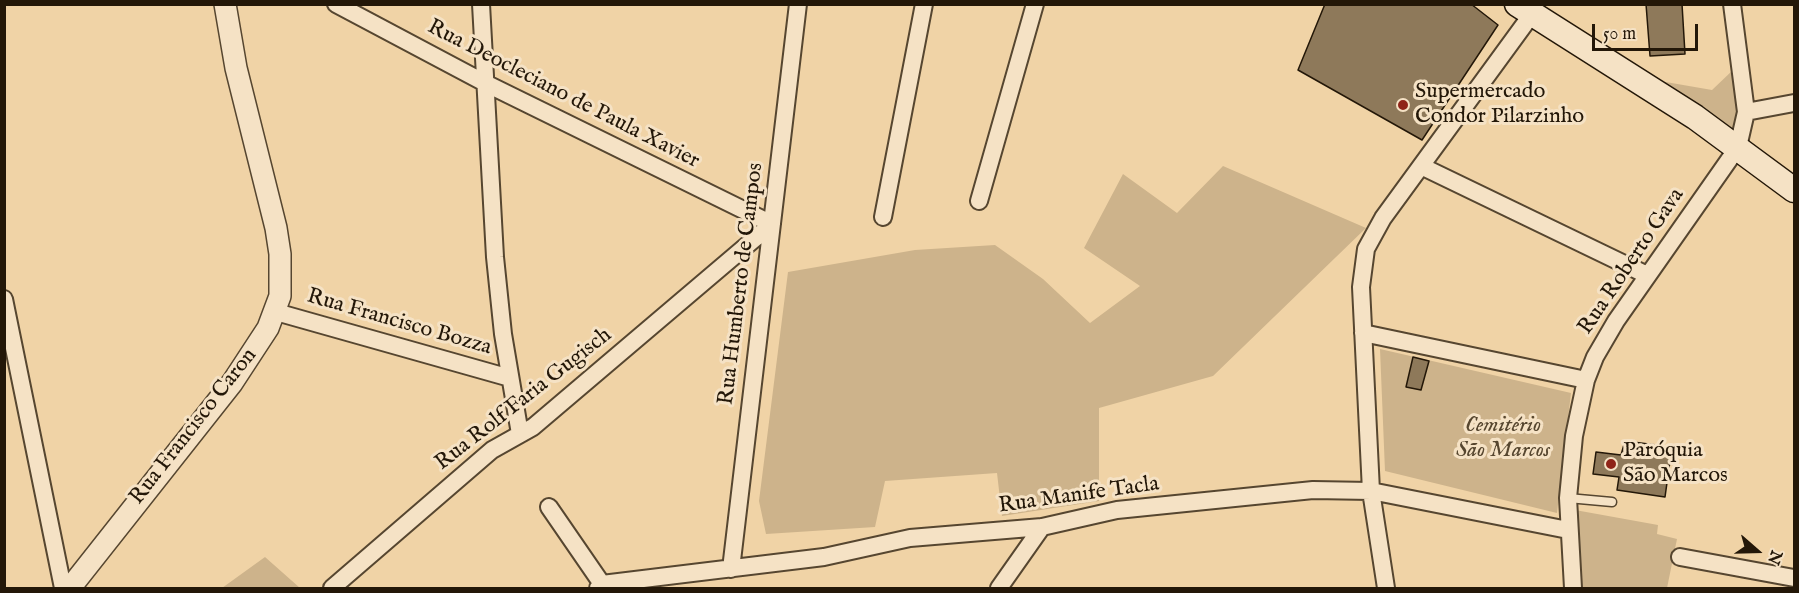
<!DOCTYPE html>
<meta charset="utf-8">
<style>
body{margin:0}
#map{position:relative;width:1799px;height:593px;overflow:hidden;background:#f0d3a6;font-family:"IM FELL English",serif}
canvas{display:block}
.frame{position:absolute;inset:0;border:6px solid #231708;pointer-events:none}
.north{position:absolute;left:1727px;top:521px;width:60px;height:60px;-webkit-text-stroke:4px #f5e2c5;paint-order:stroke;rotate:110deg;font-size:16px;font-weight:700;line-height:24px;text-align:center;color:#231708}
.north::after{content:'';display:block;margin:auto;width:21px;height:27px;background:#231708;clip-path:polygon(50% 0,100% 100%,50% 72%,0 100%)}
.scale{position:absolute;left:1592px;top:24px;width:106px;height:27px;box-sizing:border-box;border:3px solid #231708;border-top:0;padding-left:8px;font-size:18px;line-height:21px;white-space:nowrap;color:#231708;-webkit-text-stroke:4px #f5e2c5;paint-order:stroke}
</style>
<div id="map">
<canvas width="1799" height="593"></canvas>
<div class="frame"></div>
<div class="north">N</div>
<div class="scale">50 m</div>
</div>
<script>
const g = document.querySelector('canvas').getContext('2d');
g.lineJoin = 'round';
function paint(path, color) {
  g.fillStyle = color;
  g.fill(path, 'evenodd');
}
function poly(rows) {
  const path = new Path2D();
  for (const r of rows) {
    path.moveTo(r[0], r[1]);
    for (let i = 2; i < r.length; i += 2) path.lineTo(r[i], r[i + 1]);
  }
  return path;
}
function trace(path, color, width, dash) {
  g.strokeStyle = color;
  g.lineWidth = width;
  g.lineCap = dash ? 'butt' : 'round';
  g.setLineDash(dash || []);
  g.stroke(path);
}
function drawText(font, color, halo, rows, align = 'center') {
  g.font = font + ' "IM FELL English",serif';
  g.lineWidth = 6;
  g.setLineDash([]);
  g.textBaseline = 'middle';
  g.strokeStyle = halo;
  g.fillStyle = color;
  for (const [text, x, y, turn = 0] of rows) {
    g.save();
    g.translate(x, y);
    g.rotate((+turn || 0) * Math.PI / 180);
    g.textAlign = isNaN(turn) ? turn : align;
    if (halo) g.strokeText(text, 0, 0);
    g.fillText(text, 0, 0);
    g.restore();
  }
}
paint(poly([
 [1733,70,1739,110,1738,123,1732,131,1660,81,1712,90],
 [1223,166,1366,228,1213,376,1099,408,1099,501,1002,516,997,473,885,481,875,527,766,534,759,501,788,272,915,250,995,245,1043,279,1090,323,1140,286,1084,248,1123,174,1177,213],
 [1380,349,1571,393,1557,513,1385,471],
 [1575,510,1658,525,1657,534,1677,539,1667,588,1581,588],
 [265,557,300,588,222,588]
]), '#cdb38b');
const building = poly([
 [1325,4,1471,4,1498,25,1422,140,1298,70,1325,4],
 [1646,4,1682,4,1685,54,1650,56,1646,4],
 [1413,357,1429,361,1421,390,1406,387,1413,357],
 [1625,441,1672,447,1665,497,1617,490,1619,477,1593,474,1596,452,1621,455,1625,441]
]);
paint(building, '#8e795a');
trace(building, '#231708', 1.5);
const service = poly([
 [1568,498,1612,502]
]);
const minor = poly([
 [481,4,495,257,503,334,520,434],
 [1746,112,1794,103],
 [1421,166,1647,275],
 [979,201,1035,4],
 [883,217,924,4],
 [4,299,63,588],
 [276,312,510,378],
 [1363,333,1586,380],
 [549,507,602,584],
 [1680,557,1794,578],
 [731,569,798,4],
 [332,588,492,450,533,427,772,224,485,83,336,4],
 [598,588,602,584,824,557,910,538,1042,527,1117,510,1313,490,1371,491,1568,530],
 [999,588,1042,527],
 [1386,588,1371,491,1361,287,1366,249,1383,218,1532,14],
 [1573,588,1568,498,1574,436,1586,380,1595,357,1616,321,1738,147,1746,112,1732,4]
]);
const tertiary = poly([
 [70,588,232,383,268,328,280,296,280,254,276,228,236,68,225,4]
]);
const secondary = poly([
 [1517,4,1695,117,1794,190]
]);
trace(service, '#564630', 11);
trace(minor, '#564630', 20);
trace(tertiary, '#564630', 24);
trace(secondary, '#231708', 27);
trace(service, '#f5e2c5', 8);
trace(minor, '#f5e2c5', 16);
trace(tertiary, '#f5e2c5', 21);
trace(secondary, '#f5e2c5', 24);
for (const [x, y, r, color] of [
 [1403,105,6,"#8f2418"],
 [1611,464,6,"#8f2418"]
]) {
  const dot = new Path2D();
  dot.arc(x, y, r, 0, 2 * Math.PI);
  g.fillStyle = color;
  g.fill(dot);
  trace(dot, '#f5e2c5', 2);
}
drawText('22px', '#231708', '#f5e2c5', [
 ["Supermercado",1415,92],
 ["Condor Pilarzinho",1415,117],
 ["Paróquia",1623,451],
 ["São Marcos",1623,476]
], 'left');
drawText('22px', '#231708', '#f5e2c5', [
 ["Rua Deocleciano de Paula Xavier",563,95,27],
 ["Rua Roberto Gava",1632,262,-56],
 ["Rua Humberto de Campos",742,284,-83],
 ["Rua Francisco Bozza",399,323,16],
 ["Rua Rolf Faria Gugisch",524,400,-38],
 ["Rua Francisco Caron",194,427,-52],
 ["Rua Manife Tacla",1079,496,-8]
]);
drawText('italic 22px', '#56462f', '#f5e2c5', [
 ["Cemitério",1503,426],
 ["São Marcos",1503,451]
]);
</script>
